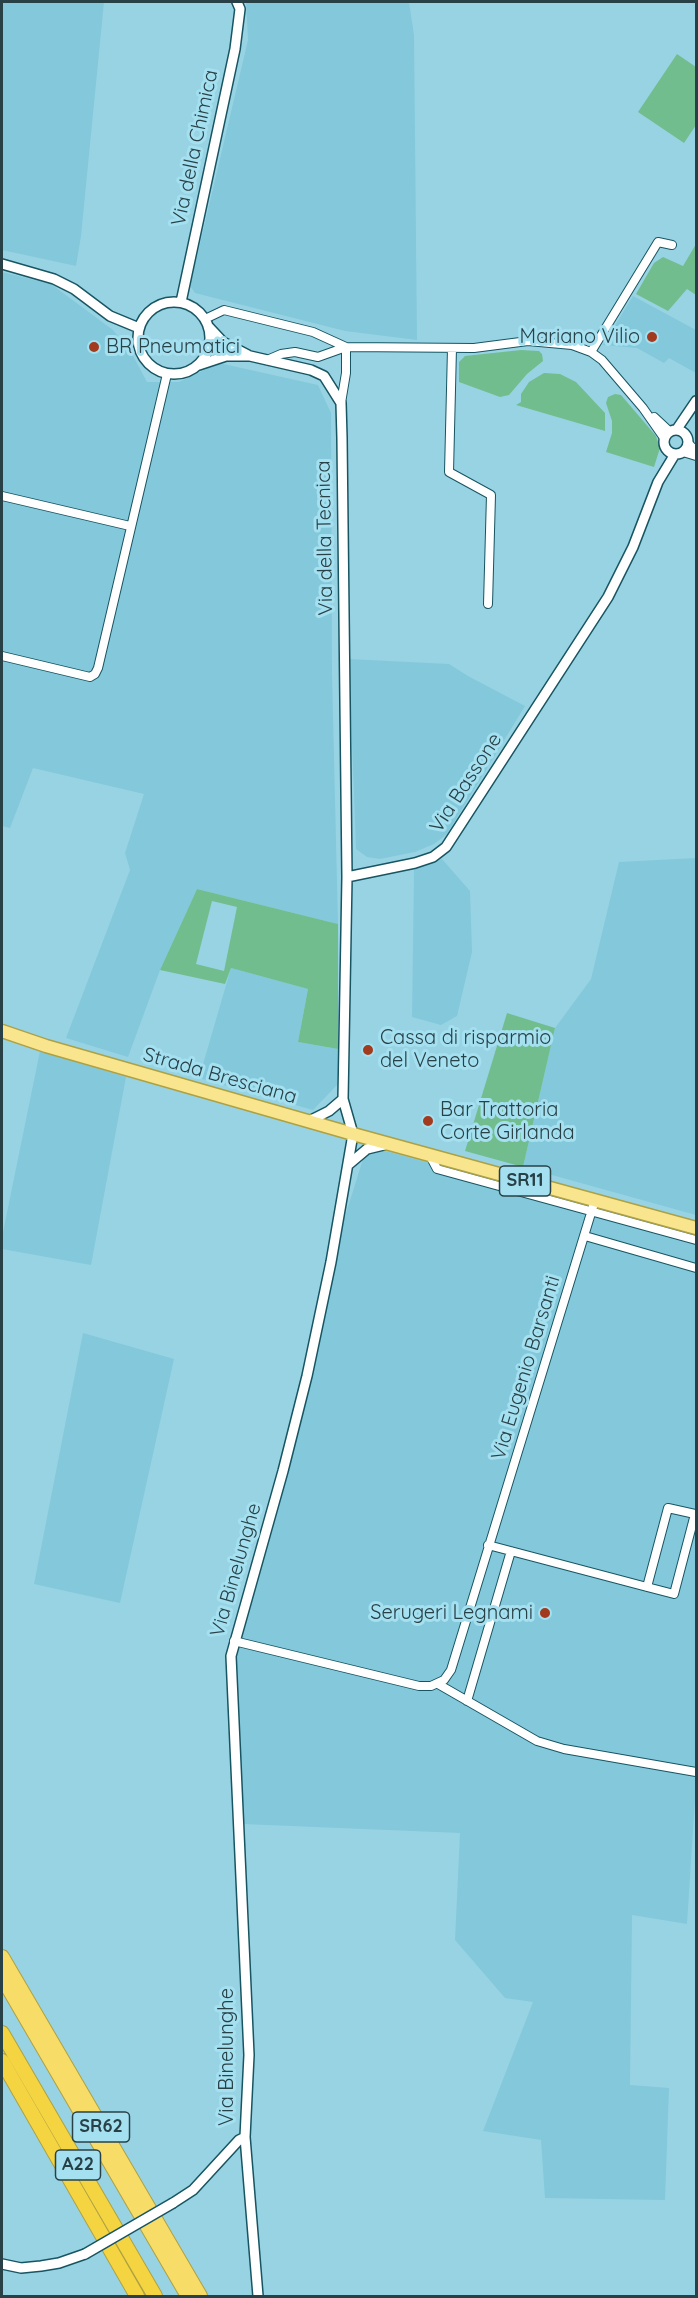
<!DOCTYPE html>
<style>
body{margin:0}
#map{position:relative;width:698px;height:2298px;overflow:hidden;background:#98d3e3;font-family:Quicksand,sans-serif}
canvas{display:block}
.frame{position:absolute;inset:0;border:3px solid #284147;pointer-events:none}
</style>
<div id="map">
<canvas width="698" height="2298"></canvas>
<div class="frame"></div>
</div>
<script>
const g = document.querySelector('canvas').getContext('2d');
g.lineJoin = 'round';
function paint(path, color) {
  g.fillStyle = color;
  g.fill(path, 'evenodd');
}
function poly(rows) {
  const path = new Path2D();
  for (const r of rows) {
    if (r.length === 3) {
      path.moveTo(r[0] + r[2], r[1]);
      path.arc(r[0], r[1], r[2], 0, 2 * Math.PI);
      continue;
    }
    path.moveTo(r[0], r[1]);
    for (let i = 2; i < r.length; i += 2) path.lineTo(r[i], r[i + 1]);
  }
  return path;
}
function trace(path, color, width, dash) {
  g.strokeStyle = color;
  g.lineWidth = width;
  g.lineCap = dash ? 'butt' : 'round';
  g.setLineDash(dash || []);
  g.stroke(path);
}
function drawText(font, color, halo, rows, align = 'center') {
  g.font = font + ' Quicksand,sans-serif';
  g.lineWidth = 6;
  g.setLineDash([]);
  g.textBaseline = 'middle';
  g.strokeStyle = halo;
  g.fillStyle = color;
  for (const [text, x, y, turn = 0] of rows) {
    g.save();
    g.translate(x, y);
    g.rotate((+turn || 0) * Math.PI / 180);
    g.textAlign = isNaN(turn) ? turn : align;
    if (halo) g.strokeText(text, 0, 0);
    g.fillText(text, 0, 0);
    g.restore();
  }
}
paint(poly([
 [2,2,104,2,81,236,76,266,2,250],
 [246,2,409,2,414,35,417,340,345,331,195,293,190,286,248,40],
 [2,272,51,284,113,330,131,352,147,382,179,382,219,363,318,385,331,413,332,674,338,924,197,889,160,970,128,1057,66,1038,130,870,125,853,144,794,33,768,10,828,2,826],
 [633,296,696,330,696,373,669,358,664,363,637,348,603,345],
 [349,659,449,664,468,676,525,706,447,834,434,844,415,852,380,859,367,857,356,849],
 [696,858,696,1215,523,1167,555,1028,591,979,619,862],
 [442,859,470,891,472,952,457,1016,441,1025,412,1017,414,869],
 [231,968,308,989,298,1042,338,1049,338,1084,313,1110,199,1078],
 [40,1051,126,1077,91,1265,2,1249,2,1237],
 [385,1151,696,1235,696,1784,687,1924,632,1915,630,2085,669,2088,665,2200,545,2198,541,2140,483,2131,533,2002,505,1998,455,1940,460,1833,243,1824,236,1681,236,1649,240,1627,314,1371,342,1226,363,1159,372,1152],
 [83,1333,174,1359,120,1603,34,1584]
]), '#83c9db');
paint(poly([
 [677,54,696,67,696,125,684,143,638,112],
 [696,244,696,295,687,289,668,311,636,294,654,263,663,257,683,266],
 [521,350,539,351,542,354,543,361,527,374,509,395,500,397,459,382,459,362,465,356],
 [544,373,560,374,576,382,605,413,605,431,516,405,521,402,521,394,529,382],
 [615,394,621,395,656,436,660,448,654,467,606,452,612,433,612,421,606,403,608,397],
 [197,889,338,924,338,1049,298,1042,308,989,231,968,225,984,160,970],
 [212,901,237,907,224,971,196,964],
 [507,1013,555,1028,523,1167,465,1151]
]), '#72bd8e');
const minor = poly([
 [205,319,224,310,313,332,346,347],
 [452,348,449,472,491,495,488,604],
 [591,352,658,242,672,245],
 [267,360,281,354,295,352,318,357,346,347,474,348,528,341,572,345,591,352,602,360,643,408,664,438],
 [341,403,346,373,346,347],
 [654,417,669,431],
 [688,443,696,451],
 [683,452,696,456],
 [2,496,130,526],
 [2,656,90,677,95,674,98,668,167,374],
 [429,1154,437,1169,696,1240],
 [585,1236,696,1268],
 [488,1545,647,1587,674,1594,695,1514,668,1508,647,1587],
 [234,1641,419,1686,431,1686,444,1680,451,1670,595,1200],
 [438,1684,537,1741,564,1749,696,1772],
 [467,1701,511,1551]
]);
const tertiary = poly([
 [2,264,54,279,74,289,110,316,139,328],
 [174,338,36],
 [181,302,235,49,240,9,237,2],
 [209,327,223,342,248,355],
 [199,365,226,356,250,356,311,370,324,376,341,403,342,438,347,877,343,1099,353,1134,331,1262,307,1376,283,1471,231,1656,249,2055,245,2137,258,2296],
 [677,429,696,401],
 [676,442,12],
 [347,877,415,863,433,857,446,847,608,597,633,547,658,482,675,454],
 [309,1121,329,1111,343,1099],
 [348,1165,367,1149,388,1144],
 [173,2203,193,2190,239,2140,245,2137],
 [2,2264,21,2268,41,2266,59,2263,85,2254]
]);
const primary = poly([
 [2,1031,46,1046,353,1134,696,1228]
]);
const trunk = poly([
 [2,1957,200,2296],
 [2,1977,188,2296]
]);
const motorway = poly([
 [2,2033,155,2296],
 [2,2061,137,2296]
]);
trace(minor, '#175562', 10);
trace(tertiary, '#175562', 12);
trace(primary, '#ada143', 15);
trace(trunk, '#ada143', 16);
trace(motorway, '#ada143', 16);
trace(minor, '#fff', 8);
trace(tertiary, '#fff', 9);
trace(primary, '#f9e58d', 12);
trace(trunk, '#f7dc67', 14);
trace(motorway, '#f5d441', 14);
const tertiaryBridge = poly([
 [85,2254,173,2203]
]);
trace(tertiaryBridge, '#175562', 12, []);
trace(tertiaryBridge, '#fff', 9);
for (const [x, y, r, color] of [
 [652,337,6,"#a23a1e"],
 [94,347,6,"#a23a1e"],
 [368,1050,6,"#a23a1e"],
 [428,1121,6,"#a23a1e"],
 [545,1613,6,"#a23a1e"]
]) {
  const dot = new Path2D();
  dot.arc(x, y, r, 0, 2 * Math.PI);
  g.fillStyle = color;
  g.fill(dot);
  trace(dot, '#a4e0f0', 2);
}
for (const [x, y, w] of [
 [525,1181,51],
 [101,2127,57],
 [78,2165,45]
]) {
  const box = new Path2D();
  box.roundRect(x - w / 2, y - 15, w, 30, 4.5);
  g.fillStyle = '#a4e0f0';
  g.fill(box);
  trace(box, '#284147', 1.5);
}
drawText('bold 18px', '#284147', null, [
 ["SR11",525,1181],
 ["SR62",101,2127],
 ["A22",78,2165]
]);
drawText('20px', '#284147', '#a4e0f0', [
 ["Via della Chimica",195,148,-78],
 ["Via della Tecnica",325,538,-91],
 ["Via Bassone",466,783,-57],
 ["Strada Bresciana",220,1076,16],
 ["Via Eugenio Barsanti",526,1368,-73],
 ["Via Binelunghe",236,1570,-74],
 ["Via Binelunghe",227,2057,-90]
]);
drawText('20px', '#284147', '#a4e0f0', [
 ["Mariano Vilio",640,337,"right"],
 ["BR Pneumatici",106,347],
 ["Cassa di risparmio",380,1038],
 ["del Veneto",380,1061],
 ["Bar Trattoria",440,1110],
 ["Corte Girlanda",440,1133],
 ["Serugeri Legnami",533,1613,"right"]
], 'left');
</script>
